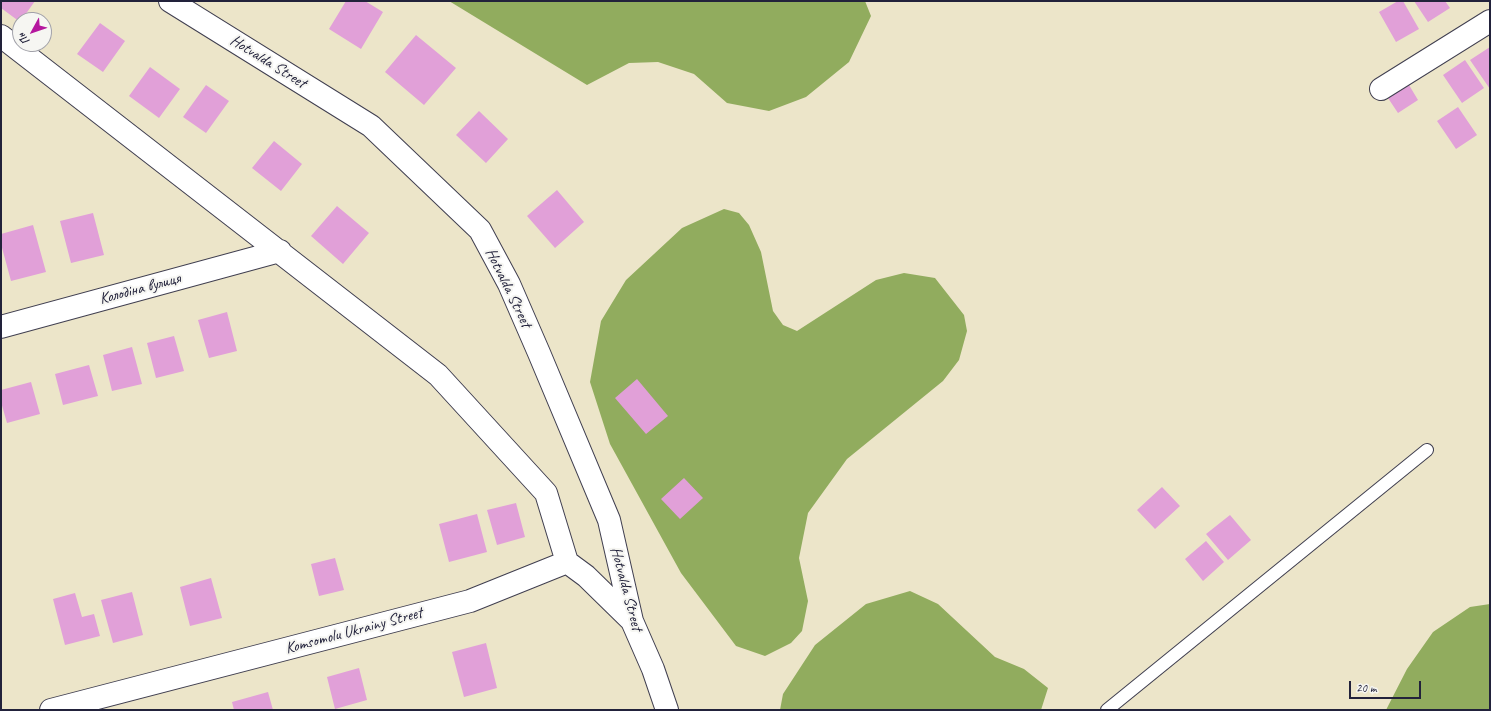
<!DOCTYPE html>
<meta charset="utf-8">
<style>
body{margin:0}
#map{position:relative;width:1491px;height:711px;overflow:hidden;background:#ece5c9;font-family:Caveat,sans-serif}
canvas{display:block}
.frame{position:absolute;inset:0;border:2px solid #22223b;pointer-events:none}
.north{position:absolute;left:12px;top:12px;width:40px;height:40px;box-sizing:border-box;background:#f6f6f2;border:1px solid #a1a1a9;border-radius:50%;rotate:230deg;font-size:11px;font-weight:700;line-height:16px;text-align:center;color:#22223b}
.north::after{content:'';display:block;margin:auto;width:14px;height:18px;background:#b5179e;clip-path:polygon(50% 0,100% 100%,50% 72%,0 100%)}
.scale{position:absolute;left:1349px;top:681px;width:72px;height:18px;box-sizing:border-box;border:2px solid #22223b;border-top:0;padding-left:5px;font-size:12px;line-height:14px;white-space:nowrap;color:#22223b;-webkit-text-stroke:3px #f6f6f2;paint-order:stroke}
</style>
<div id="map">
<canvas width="1491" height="711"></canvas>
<div class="frame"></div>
<div class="north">Пн</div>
<div class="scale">20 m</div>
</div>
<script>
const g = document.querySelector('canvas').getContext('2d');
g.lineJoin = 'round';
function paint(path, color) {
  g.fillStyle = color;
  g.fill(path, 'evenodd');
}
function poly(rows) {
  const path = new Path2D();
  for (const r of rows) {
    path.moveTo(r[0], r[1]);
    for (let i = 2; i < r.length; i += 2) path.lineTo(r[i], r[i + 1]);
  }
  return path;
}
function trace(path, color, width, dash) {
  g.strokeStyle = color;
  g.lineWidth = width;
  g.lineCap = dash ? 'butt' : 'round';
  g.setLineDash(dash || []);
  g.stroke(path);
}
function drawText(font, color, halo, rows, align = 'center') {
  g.font = font + ' Caveat,sans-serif';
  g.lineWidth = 4;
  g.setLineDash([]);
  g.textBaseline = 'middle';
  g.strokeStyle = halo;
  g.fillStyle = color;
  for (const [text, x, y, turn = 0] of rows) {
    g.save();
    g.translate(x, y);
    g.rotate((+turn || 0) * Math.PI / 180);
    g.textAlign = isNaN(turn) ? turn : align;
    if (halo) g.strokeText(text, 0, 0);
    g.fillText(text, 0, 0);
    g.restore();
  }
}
paint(poly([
 [449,1,865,1,871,16,849,62,806,97,769,111,727,103,694,74,658,62,629,63,587,85],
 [724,209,739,213,749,225,761,252,773,311,783,325,797,331,876,280,904,273,935,278,964,315,967,331,959,360,943,381,847,459,808,513,799,558,808,601,802,631,791,643,765,656,736,646,681,573,610,444,590,382,601,321,626,280,682,228],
 [910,591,938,604,995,657,1024,669,1048,688,1041,710,780,710,783,694,815,645,866,604],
 [1490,604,1490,710,1386,710,1407,669,1433,632,1470,607]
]), '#91ac5e');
paint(poly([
 [1,1,35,1,20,22,1,8],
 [346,1,365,1,383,12,361,49,329,29],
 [1398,1,1403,1,1419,29,1396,42,1379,12],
 [1414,1,1445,1,1450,8,1428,22],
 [100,23,125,41,103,72,77,54],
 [416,35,456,68,424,105,385,72],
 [1490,47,1490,89,1470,60],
 [1465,60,1484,88,1462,103,1443,75],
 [150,67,180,89,159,118,129,96],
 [206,85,229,101,206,133,183,117],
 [1409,85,1418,100,1398,113,1388,98],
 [1458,107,1477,135,1456,149,1437,121],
 [479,111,508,139,486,163,456,135],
 [274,141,302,164,281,191,252,168],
 [557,190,584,222,555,248,527,216],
 [337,206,369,233,343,264,311,236],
 [93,213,104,255,71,263,60,221],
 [33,225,46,272,11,281,1,244,1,234],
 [227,312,237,351,209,358,198,320],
 [174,336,184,371,156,378,147,343],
 [132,347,142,384,112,391,103,355],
 [89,365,98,396,63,405,55,374],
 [637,379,668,416,646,434,615,398],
 [31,382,40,414,7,423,1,402,1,390],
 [684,478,703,498,680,519,661,499],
 [1162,487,1180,506,1155,529,1137,510],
 [516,503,525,537,497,545,487,510],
 [477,514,487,552,449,562,439,524],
 [1230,515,1251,540,1228,560,1206,534],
 [1206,541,1224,562,1203,581,1185,559],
 [335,558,344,590,319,596,311,564],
 [211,578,222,618,190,626,180,587],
 [132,592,143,635,113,643,101,600],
 [75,593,82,617,94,614,100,636,65,645,53,599],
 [486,643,497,688,464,697,452,652],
 [359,668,367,700,335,709,327,677],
 [268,692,273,710,234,710,232,702]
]), '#e1a0d8');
const lane = poly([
 [1107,710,1427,450]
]);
const street = poly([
 [170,1,371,126,480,230,509,284,539,353,609,520,632,621,653,669,667,710],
 [1,36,438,375,546,493,567,562],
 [1381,89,1490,21],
 [1,327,280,251],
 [51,710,470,601,567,562,586,576,632,621]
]);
trace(lane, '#403f50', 14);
trace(street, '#403f50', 24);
trace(lane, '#fff', 12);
trace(street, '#fff', 22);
drawText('16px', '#22223b', '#f6f6f2', [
 ["Hotvalda Street",268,62,32],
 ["Hotvalda Street",508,288,64],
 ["Колодіна вулиця",140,289,-15],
 ["Hotvalda Street",626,589,75],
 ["Komsomolu Ukrainy Street",354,631,-15]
]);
</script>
